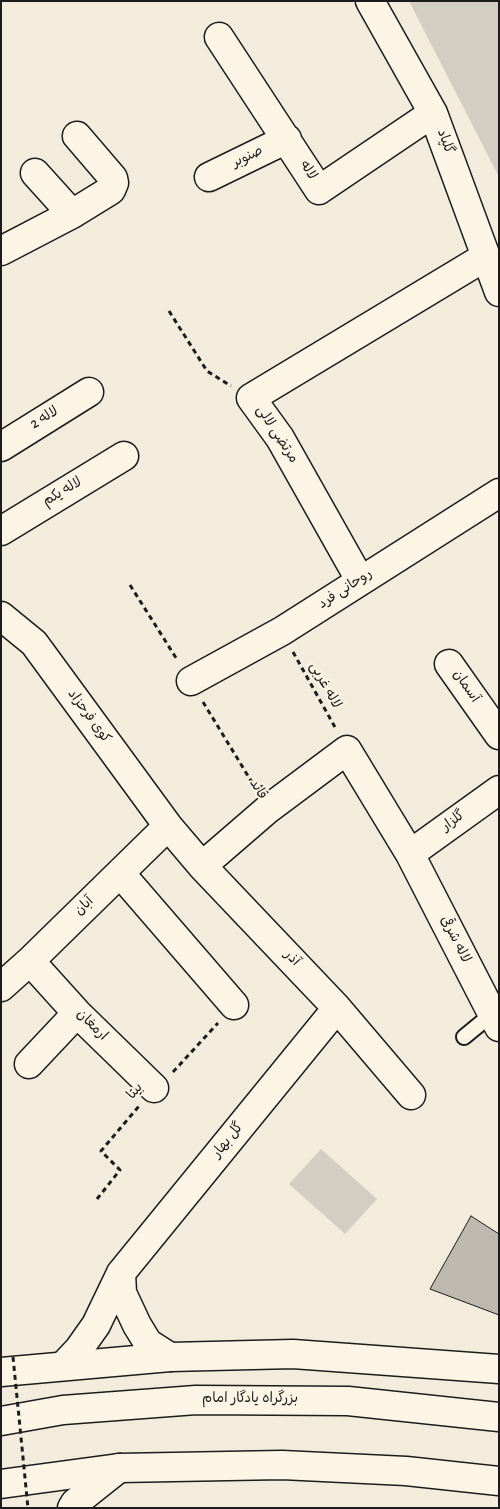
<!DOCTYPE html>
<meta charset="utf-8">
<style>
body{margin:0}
#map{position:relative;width:500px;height:1509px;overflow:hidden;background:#f3ecdd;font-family:"Gochi Hand",sans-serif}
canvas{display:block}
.frame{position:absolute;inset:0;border:2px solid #1c1c1c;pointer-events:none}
</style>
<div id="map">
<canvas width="500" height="1509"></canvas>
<div class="frame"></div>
</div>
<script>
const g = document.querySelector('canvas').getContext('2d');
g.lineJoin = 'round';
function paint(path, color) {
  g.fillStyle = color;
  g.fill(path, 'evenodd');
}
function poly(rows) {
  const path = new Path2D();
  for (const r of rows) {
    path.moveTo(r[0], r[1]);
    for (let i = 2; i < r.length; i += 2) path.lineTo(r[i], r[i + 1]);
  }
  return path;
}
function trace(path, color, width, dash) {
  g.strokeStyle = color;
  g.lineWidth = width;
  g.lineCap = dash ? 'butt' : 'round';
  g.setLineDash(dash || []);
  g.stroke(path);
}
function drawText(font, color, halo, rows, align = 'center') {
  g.font = font + ' "Gochi Hand","Playpen Sans Arabic",sans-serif';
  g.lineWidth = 4;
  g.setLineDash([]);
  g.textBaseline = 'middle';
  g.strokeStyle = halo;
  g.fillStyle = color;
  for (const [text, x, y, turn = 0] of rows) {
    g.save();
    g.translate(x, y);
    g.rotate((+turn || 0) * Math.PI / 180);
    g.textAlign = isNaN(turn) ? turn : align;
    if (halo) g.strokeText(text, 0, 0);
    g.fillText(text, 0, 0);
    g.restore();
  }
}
paint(poly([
 [409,1,499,1,499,177],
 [321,1149,377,1199,345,1234,289,1184]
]), '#d3cec1');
const building = poly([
 [471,1216,499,1234,499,1315,430,1289,471,1216]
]);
paint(building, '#beb9ae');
trace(building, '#1c1c1c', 1);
const lane = poly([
 [464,1037,492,1014]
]);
const street = poly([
 [370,1,433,113,499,292],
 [219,37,319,190,433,113],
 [209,177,287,139],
 [72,214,111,190,114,183,113,178,77,136],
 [1,251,72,214,35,173],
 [1,447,89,392],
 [1,531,124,456],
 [360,580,280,438,251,398,485,257],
 [1,616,34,643,168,826,202,866,337,1008,411,1095],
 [449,664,499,735],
 [191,681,282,631,499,493],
 [410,854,499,790],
 [202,866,268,809,347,750,410,854,499,1027],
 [120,873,234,1005],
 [30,961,77,1013,154,1088],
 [1,987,30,961,168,826],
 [29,1064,77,1013],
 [121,1273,122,1293,137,1325,148,1343,170,1357],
 [63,1366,79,1349,96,1325,121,1273,337,1008]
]);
const secondary = poly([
 [1,1372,170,1357,293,1354,499,1369],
 [72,1508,75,1503,119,1468]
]);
const highway = poly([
 [1,1421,63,1410,196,1400,348,1401,499,1417],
 [1,1484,119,1468,282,1465,406,1471,499,1481]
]);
trace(lane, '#1c1c1c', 18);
trace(street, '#1c1c1c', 31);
trace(secondary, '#1c1c1c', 31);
trace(highway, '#1c1c1c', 31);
trace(poly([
 [169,311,207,371,231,386],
 [130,585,178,661],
 [293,652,336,729],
 [203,702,256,789],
 [173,1072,218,1023],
 [97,1199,120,1170,101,1151,139,1106]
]), '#1c1c1c', 3, [5, 4]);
trace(lane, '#fcf5e5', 14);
trace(street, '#fcf5e5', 28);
trace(secondary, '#fcf5e5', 28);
trace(highway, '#fcf5e5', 28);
trace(poly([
 [13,1357,28,1508]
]), '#1c1c1c', 3, [5, 4]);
drawText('14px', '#1c1c1c', '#fcf5e5', [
 ["گلپاد",444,142,70],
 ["صنوبر",248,158,-26],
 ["لاله",307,171,58],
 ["لاله 2",45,419,-32],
 ["مرتضی لالی",276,435,57],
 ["لاله یکم",63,493,-31],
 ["روحانی فرد",346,590,-33],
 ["لاله غربی",324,686,61],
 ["آسمان",465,687,55],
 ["کوی فرحزاد",88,717,54],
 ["قائد",257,790,59],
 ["گلزار",454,822,-36],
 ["آبان",85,907,-44],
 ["لاله شرقی",454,940,63],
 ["آذر",291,959,47],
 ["ارمغان",91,1026,45],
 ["بیتا",136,1092,-50],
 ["گل بهار",229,1141,-51],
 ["بزرگراه یادگار امام",250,1400]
]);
</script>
